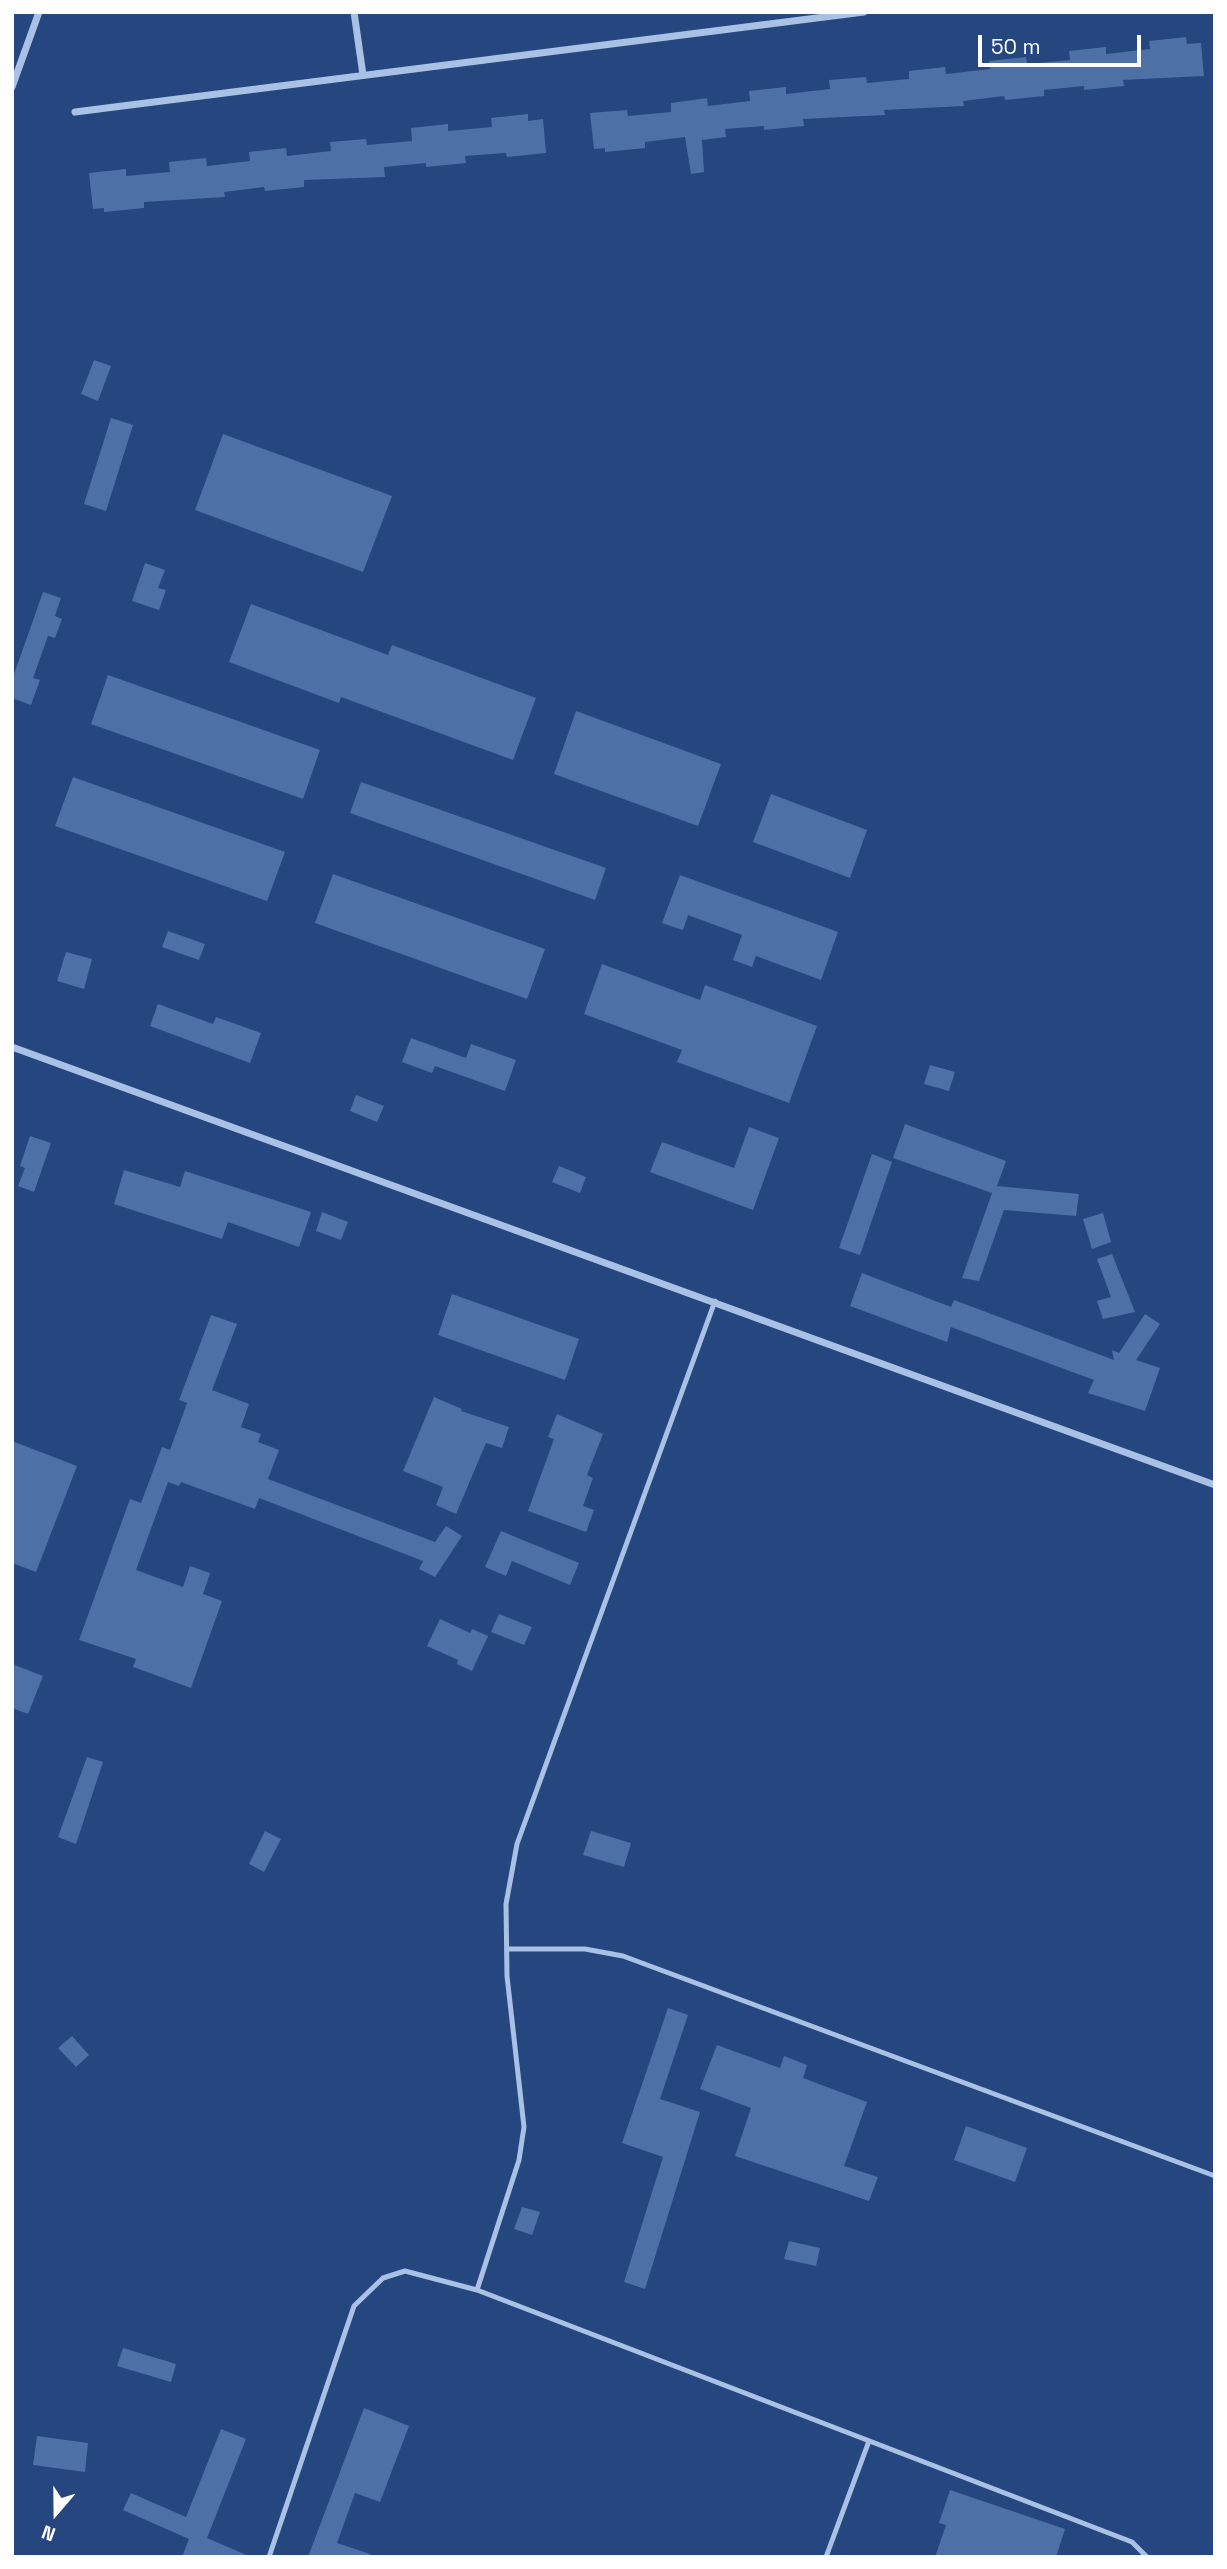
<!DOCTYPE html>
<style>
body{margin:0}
#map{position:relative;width:1227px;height:2569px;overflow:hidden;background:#25467e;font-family:"Space Grotesk",sans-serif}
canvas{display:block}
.frame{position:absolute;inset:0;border:14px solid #fff;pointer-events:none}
.north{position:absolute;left:21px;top:2478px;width:70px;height:70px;-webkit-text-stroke:5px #25467e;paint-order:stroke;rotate:200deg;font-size:19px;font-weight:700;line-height:28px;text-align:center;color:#fff}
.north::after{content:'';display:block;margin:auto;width:24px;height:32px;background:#fff;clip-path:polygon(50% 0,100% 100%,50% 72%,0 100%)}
.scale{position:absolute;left:978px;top:35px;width:163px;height:32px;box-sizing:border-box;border:4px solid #fff;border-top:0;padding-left:9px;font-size:21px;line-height:24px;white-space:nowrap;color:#fff;-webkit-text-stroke:5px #25467e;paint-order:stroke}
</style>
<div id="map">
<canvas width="1227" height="2569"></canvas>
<div class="frame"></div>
<div class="north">N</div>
<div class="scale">50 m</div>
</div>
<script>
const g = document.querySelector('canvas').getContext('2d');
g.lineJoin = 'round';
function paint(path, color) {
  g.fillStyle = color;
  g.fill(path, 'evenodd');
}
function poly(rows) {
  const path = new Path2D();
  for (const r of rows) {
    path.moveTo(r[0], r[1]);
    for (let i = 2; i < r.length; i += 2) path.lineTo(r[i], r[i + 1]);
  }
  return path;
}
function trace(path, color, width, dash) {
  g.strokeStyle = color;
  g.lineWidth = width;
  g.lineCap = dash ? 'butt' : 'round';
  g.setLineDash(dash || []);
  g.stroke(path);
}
paint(poly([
 [1186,37,1187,44,1201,43,1204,76,1123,80,1124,86,1084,90,1084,86,1044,90,1044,96,1005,100,1004,96,963,101,964,106,884,110,885,115,803,119,804,126,764,130,764,126,725,129,726,137,702,140,704,172,691,174,685,137,645,142,645,148,605,152,605,148,594,149,590,113,627,110,628,116,671,112,671,103,707,98,708,106,750,101,749,91,786,87,786,94,830,89,829,80,866,77,867,83,909,79,909,71,945,67,946,74,990,69,989,61,1026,57,1027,64,1070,60,1069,51,1106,47,1106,54,1150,49,1149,41],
 [528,114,528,121,543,119,546,153,507,157,506,153,465,156,466,163,426,167,426,163,384,167,385,177,304,180,304,187,265,191,264,187,224,192,225,197,144,202,144,208,104,212,104,208,93,209,89,173,126,169,126,176,170,172,169,162,206,158,207,166,250,161,249,152,286,148,287,156,331,151,330,142,366,139,367,145,412,141,411,128,448,124,448,131,492,127,491,118],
 [94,360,111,366,98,401,81,394],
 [111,418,133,425,106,511,84,504],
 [223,434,392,496,363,572,195,510],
 [145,563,165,570,158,588,166,590,159,610,132,601],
 [43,592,61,598,55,616,62,619,55,638,48,636,33,678,40,680,31,705,12,698,12,680],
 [251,604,388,655,392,645,536,698,513,760,341,697,339,703,229,662],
 [108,675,320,750,303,799,91,724],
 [576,711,721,764,698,826,554,774],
 [73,777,285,852,267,901,55,826],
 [361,782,606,868,595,900,350,813],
 [771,794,867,830,850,878,753,842],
 [333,874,545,949,527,999,315,923],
 [680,875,838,932,821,980,756,956,752,967,733,960,742,935,688,915,683,930,662,923],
 [168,931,205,944,199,960,162,947],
 [66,952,92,959,84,989,57,981],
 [602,964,700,1000,705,985,817,1026,789,1103,677,1062,682,1050,584,1014],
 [158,1004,213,1024,216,1017,261,1033,250,1063,150,1026],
 [411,1038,466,1058,471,1044,516,1060,505,1091,435,1066,432,1073,402,1062],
 [930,1065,955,1072,949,1091,924,1084],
 [356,1095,384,1106,377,1122,350,1111],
 [905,1124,1006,1161,997,1186,1079,1194,1076,1216,1004,1210,979,1281,962,1278,992,1193,893,1158],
 [749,1127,779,1138,753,1210,650,1172,662,1142,734,1168],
 [30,1136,51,1143,34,1192,18,1186,25,1168,20,1166],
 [872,1154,892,1162,860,1255,839,1248],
 [559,1166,586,1177,580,1193,552,1182],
 [124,1170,180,1187,185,1171,311,1212,299,1247,228,1222,222,1239,114,1204],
 [322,1212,348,1222,341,1240,316,1231],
 [1103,1213,1111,1242,1092,1249,1083,1219],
 [1112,1254,1135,1312,1103,1319,1097,1301,1111,1297,1097,1259],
 [862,1273,951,1307,954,1300,1114,1360,1112,1350,1119,1353,1145,1314,1160,1324,1136,1360,1160,1368,1145,1411,1088,1393,1094,1380,951,1327,947,1342,850,1306],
 [452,1294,579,1339,565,1380,438,1335],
 [211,1315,237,1324,212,1390,249,1404,241,1427,261,1434,258,1442,279,1450,268,1479,435,1542,446,1526,462,1536,435,1577,419,1569,423,1561,259,1498,255,1509,181,1482,179,1486,168,1482,136,1570,183,1587,190,1566,210,1573,203,1594,222,1601,191,1688,133,1667,136,1659,79,1640,130,1499,141,1503,162,1447,170,1450,187,1403,179,1400],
 [434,1397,462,1409,461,1411,509,1427,502,1448,486,1443,456,1514,436,1505,443,1487,403,1471],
 [557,1414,603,1434,587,1475,593,1478,583,1506,594,1510,586,1532,528,1511,554,1439,548,1437],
 [12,1441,77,1466,36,1572,12,1563],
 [501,1531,579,1563,570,1585,512,1561,506,1576,485,1567],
 [499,1614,532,1627,524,1645,491,1632],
 [440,1619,470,1633,472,1629,488,1636,472,1671,457,1664,458,1660,427,1646],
 [12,1664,43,1676,28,1714,12,1708],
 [87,1757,103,1762,76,1844,58,1837],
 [265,1831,281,1839,264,1872,249,1864],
 [591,1831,631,1843,624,1867,583,1855],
 [668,2008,688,2015,660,2099,700,2112,645,2289,624,2282,663,2157,622,2143],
 [72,2036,89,2055,76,2067,58,2048],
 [717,2045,780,2068,784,2056,807,2065,803,2078,867,2102,844,2166,878,2177,869,2201,735,2156,751,2108,700,2089],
 [966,2126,1027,2148,1015,2182,954,2160],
 [522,2207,540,2212,532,2235,514,2229],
 [789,2241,820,2248,816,2266,784,2259],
 [123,2348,176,2364,171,2382,117,2366],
 [364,2408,409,2426,380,2502,355,2493,337,2543,370,2554,369,2557,308,2557],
 [221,2429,246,2439,207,2538,251,2557,182,2557,189,2539,123,2510,131,2493,186,2517],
 [37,2436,88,2443,85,2472,33,2465],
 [950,2490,1065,2529,1056,2557,935,2557,946,2525,939,2523]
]), '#4d70a7');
trace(poly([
 [507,1949,585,1949,623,1956,1215,2176],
 [477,2290,519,2160,524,2127,507,1976,506,1904,517,1844,715,1301],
 [269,2557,354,2306,383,2278,405,2271,477,2290,1132,2542,1147,2557],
 [826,2557,869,2441]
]), '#aac1e6', 5);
trace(poly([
 [354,12,363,75],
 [12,87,39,12],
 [75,112,864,12],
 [12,1047,1215,1485]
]), '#aac1e6', 7);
</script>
